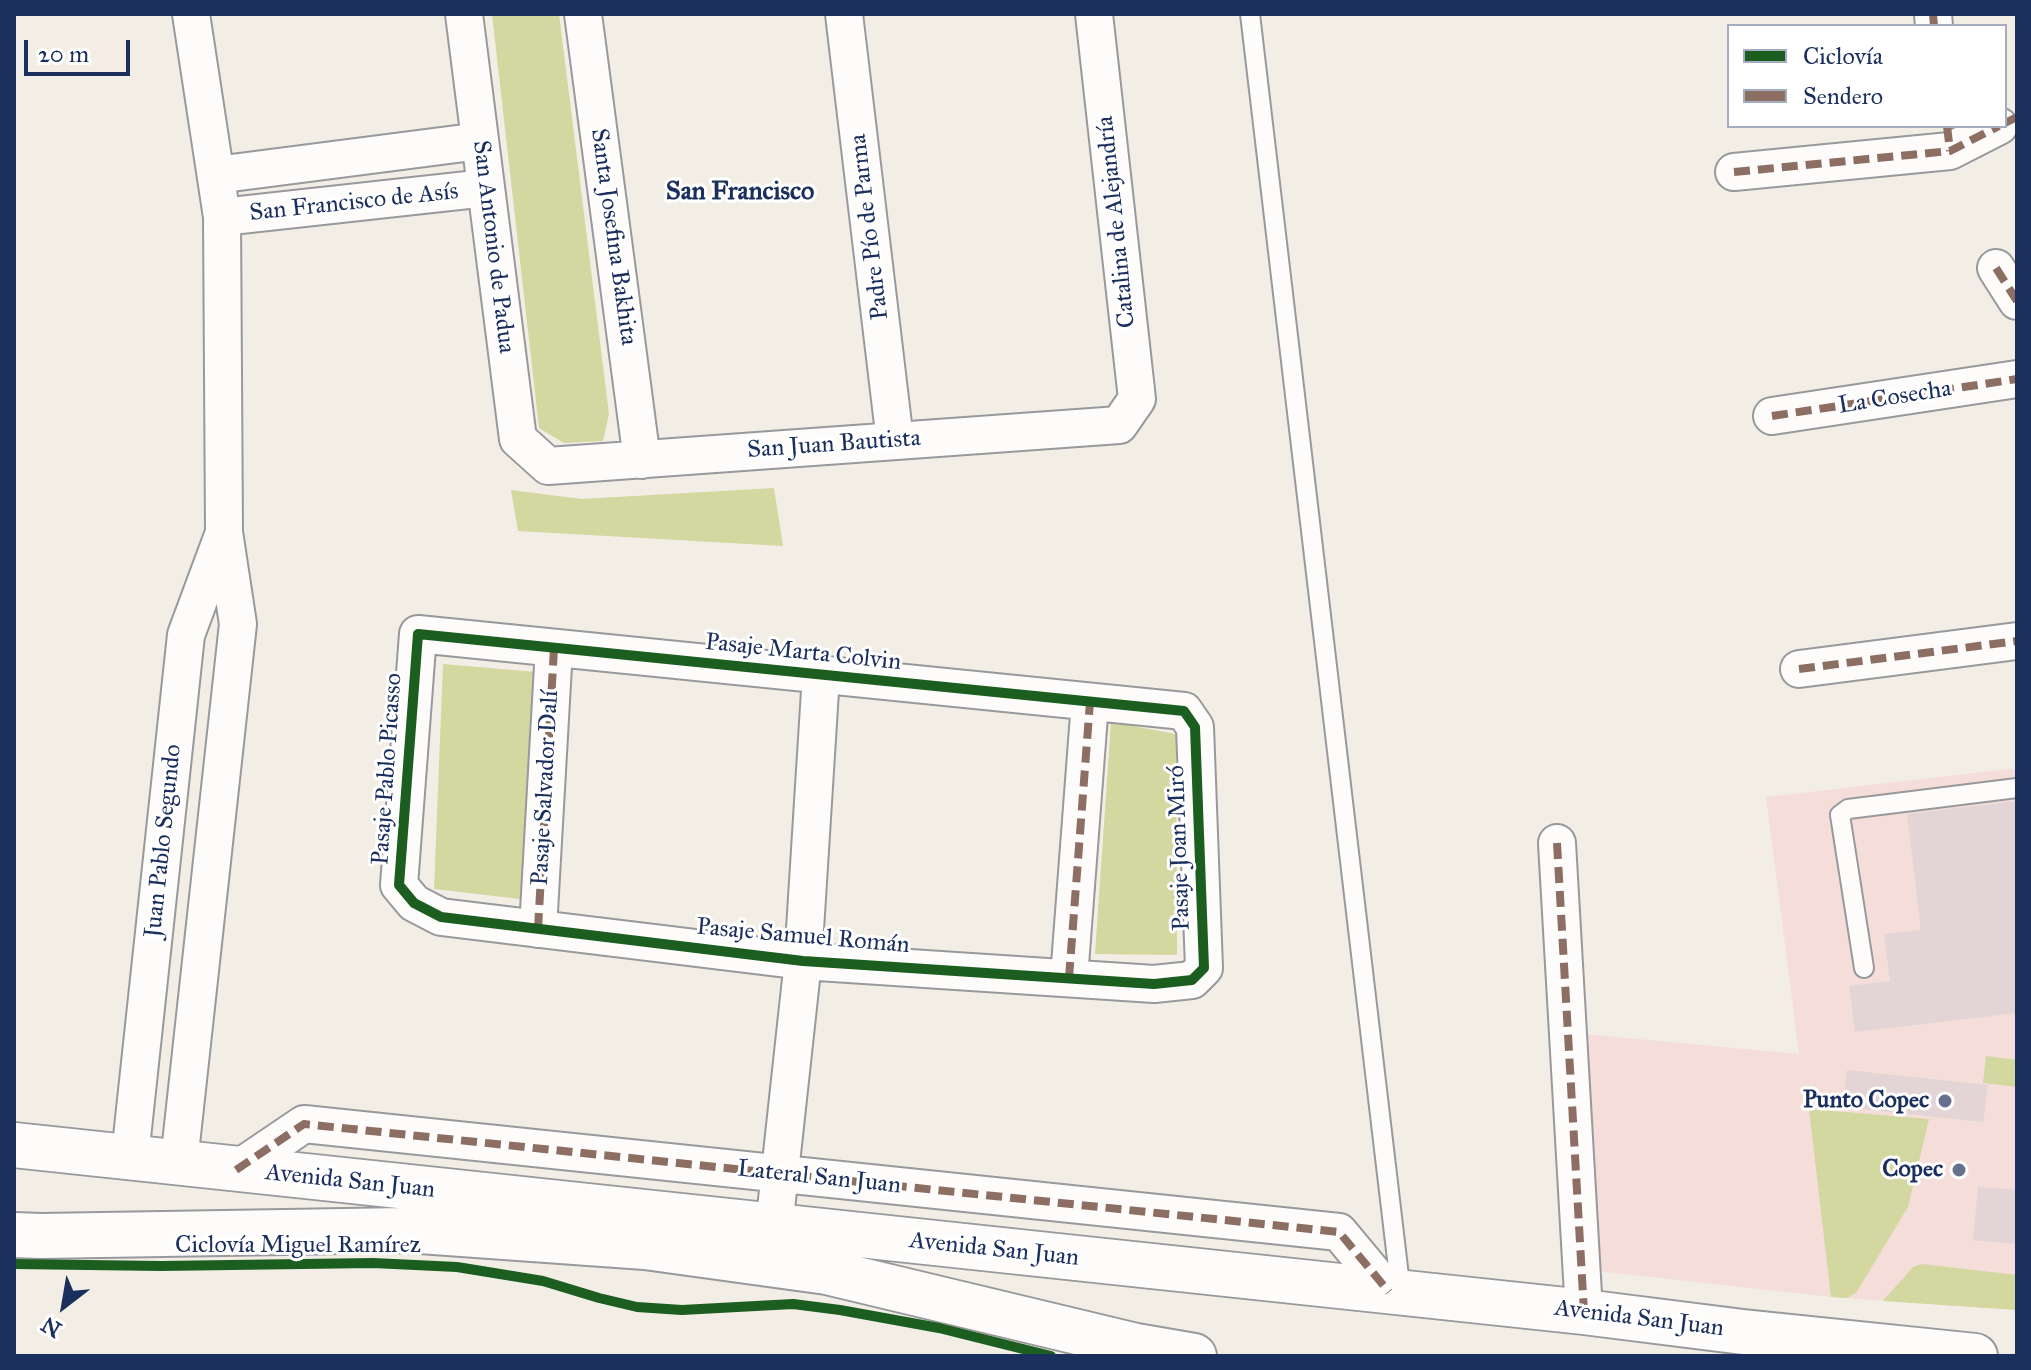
<!DOCTYPE html>
<meta charset="utf-8">
<style>
body{margin:0}
#map{position:relative;width:2031px;height:1370px;overflow:hidden;background:#f2eee5;font-family:"IM FELL Great Primer",serif}
canvas{display:block}
.frame{position:absolute;inset:0;border:16px solid #1b2f5e;pointer-events:none}
.legend{position:absolute;left:1727px;top:24px;width:280px;height:104px;box-sizing:border-box;background:#fff;border:2px solid #a4acbf;margin:0;padding:10px 14px;list-style:none;font-size:24px;color:#1b2f5e}
.legend li{display:flex;align-items:center;gap:16px;height:40px}
.legend b{width:40px;border:2px solid #a4acbf}
.north{position:absolute;left:24px;top:1266px;width:80px;height:80px;-webkit-text-stroke:6px #fff;paint-order:stroke;rotate:211deg;font-size:22px;font-weight:700;line-height:32px;text-align:center;color:#1b2f5e}
.north::after{content:'';display:block;margin:auto;width:28px;height:36px;background:#1b2f5e;clip-path:polygon(50% 0,100% 100%,50% 72%,0 100%)}
.scale{position:absolute;left:24px;top:40px;width:106px;height:36px;box-sizing:border-box;border:4px solid #1b2f5e;border-top:0;padding-left:10px;font-size:24px;line-height:28px;white-space:nowrap;color:#1b2f5e;-webkit-text-stroke:6px #fff;paint-order:stroke}
</style>
<div id="map">
<canvas width="2031" height="1370"></canvas>
<div class="frame"></div>
<ul class="legend">
<li><b style="height:10px;background:#1b5e20"></b>Ciclovía</li>
<li><b style="height:10px;background:#8d6e63"></b>Sendero</li>
</ul>
<div class="north">N</div>
<div class="scale">20 m</div>
</div>
<script>
const g = document.querySelector('canvas').getContext('2d');
g.lineJoin = 'round';
function paint(path, color) {
  g.fillStyle = color;
  g.fill(path, 'evenodd');
}
function poly(rows) {
  const path = new Path2D();
  for (const r of rows) {
    path.moveTo(r[0], r[1]);
    for (let i = 2; i < r.length; i += 2) path.lineTo(r[i], r[i + 1]);
  }
  return path;
}
function trace(path, color, width, dash) {
  g.strokeStyle = color;
  g.lineWidth = width;
  g.lineCap = dash ? 'butt' : 'round';
  g.setLineDash(dash || []);
  g.stroke(path);
}
function drawText(font, color, halo, rows, align = 'center') {
  g.font = font + ' "IM FELL Great Primer",serif';
  g.lineWidth = 6;
  g.setLineDash([]);
  g.textBaseline = 'middle';
  g.strokeStyle = halo;
  g.fillStyle = color;
  for (const [text, x, y, turn = 0] of rows) {
    g.save();
    g.translate(x, y);
    g.rotate((+turn || 0) * Math.PI / 180);
    g.textAlign = isNaN(turn) ? turn : align;
    if (halo) g.strokeText(text, 0, 0);
    g.fillText(text, 0, 0);
    g.restore();
  }
}
paint(poly([
 [2017,768,2017,1310,1831,1297,1597,1271,1584,1034,1799,1054,1766,797]
]), '#f5ddda');
paint(poly([
 [492,14,559,14,609,414,603,441,564,443,539,428],
 [774,488,783,546,518,531,511,490,582,499],
 [443,664,536,672,520,899,434,889],
 [1111,722,1176,734,1177,955,1095,954],
 [1986,1056,2017,1060,2017,1087,1983,1083],
 [1809,1109,1929,1119,1908,1207,1856,1293,1847,1298,1831,1297],
 [1922,1264,2017,1275,2017,1310,1883,1301,1913,1267]
]), '#d3d7a0');
paint(poly([
 [2017,801,2017,1013,1855,1032,1849,986,1890,981,1884,934,1921,930,1907,814],
 [1847,1070,1988,1085,1983,1122,1843,1107],
 [1978,1187,2017,1190,2017,1244,1973,1240]
]), '#e3d4d6');
const service = poly([
 [1250,14,1401,1293],
 [1864,968,1840,815,1848,809,2017,788]
]);
const minor = poly([
 [464,14,518,439,548,466,1119,425,1137,399,1094,14],
 [583,14,642,460],
 [844,14,895,441],
 [1933,14,1934,26],
 [1734,172,1950,151,1999,126],
 [216,175,480,141],
 [222,217,486,188],
 [1996,268,2017,301],
 [1772,416,2017,379],
 [418,634,1184,711,1195,727,1204,968,1192,980,1154,984,803,961,441,917,414,903,399,885,418,634],
 [1799,669,2017,641],
 [1557,843,1584,1312],
 [538,929,554,648],
 [1069,978,1090,702],
 [130,1156,186,635,222,538],
 [179,1162,238,624,224,532,222,217,191,14],
 [236,1170,304,1124,1339,1232,1389,1292],
 [774,1227,803,961,821,675]
]);
const primary = poly([
 [14,1145,1584,1312,1743,1332,1975,1356],
 [14,1235,41,1236,406,1230,645,1247,827,1272,1136,1346,1194,1356]
]);
trace(service, '#98999c', 22);
trace(minor, '#98999c', 40);
trace(primary, '#98999c', 48);
trace(service, '#fdfcfb', 18);
trace(minor, '#fdfcfb', 36);
trace(primary, '#fdfcfb', 44);
trace(poly([
 [1933,14,1934,26],
 [2005,123,2017,117],
 [1947,126,1950,151],
 [1734,172,1950,151,1999,126],
 [1996,268,2017,301],
 [1772,416,2017,379],
 [1799,669,2017,641],
 [1557,843,1584,1312],
 [538,929,554,648],
 [1069,978,1090,702],
 [236,1170,304,1124,1339,1232,1389,1292]
]), '#8d6e63', 8, [16, 8]);
trace(poly([
 [418,634,1184,711,1195,727,1204,968,1192,980,1154,984,803,961,441,917,414,903,399,885,418,634],
 [14,1264,161,1266,373,1263,457,1267,543,1281,599,1298,637,1307,682,1310,793,1304,840,1310,939,1328,1051,1356]
]), '#1b5e20', 10);
for (const [x, y, r, color] of [
 [1945,1101,8,"#66728d"],
 [1959,1170,8,"#66728d"]
]) {
  const dot = new Path2D();
  dot.arc(x, y, r, 0, 2 * Math.PI);
  g.fillStyle = color;
  g.fill(dot);
  trace(dot, '#fff', 3);
}
drawText('24px', '#1b2f5e', '#fff', [
 ["San Francisco de Asís",354,203,-6],
 ["Catalina de Alejandría",1117,222,-96],
 ["Padre Pío de Parma",870,227,-97],
 ["Santa Josefina Bakhita",613,237,82],
 ["San Antonio de Padua",493,247,83],
 ["La Cosecha",1895,398,-9],
 ["San Juan Bautista",834,445,-4],
 ["Pasaje Marta Colvin",803,653,6],
 ["Pasaje Pablo Picasso",388,769,-86],
 ["Pasaje Salvador Dalí",546,788,-87],
 ["Juan Pablo Segundo",164,841,-84],
 ["Pasaje Joan Miró",1180,848,-92],
 ["Pasaje Samuel Román",803,937,5],
 ["Lateral San Juan",819,1178,6],
 ["Avenida San Juan",350,1182,6],
 ["Ciclovía Miguel Ramírez",298,1246],
 ["Avenida San Juan",994,1250,6],
 ["Avenida San Juan",1639,1319,7]
]);
drawText('bold 24px', '#1b2f5e', '#fff', [
 ["Punto Copec",1929,1101],
 ["Copec",1943,1170]
], 'right');
drawText('bold 26px', '#1b2f5e', '#fff', [
 ["San Francisco",740,193]
]);
</script>
